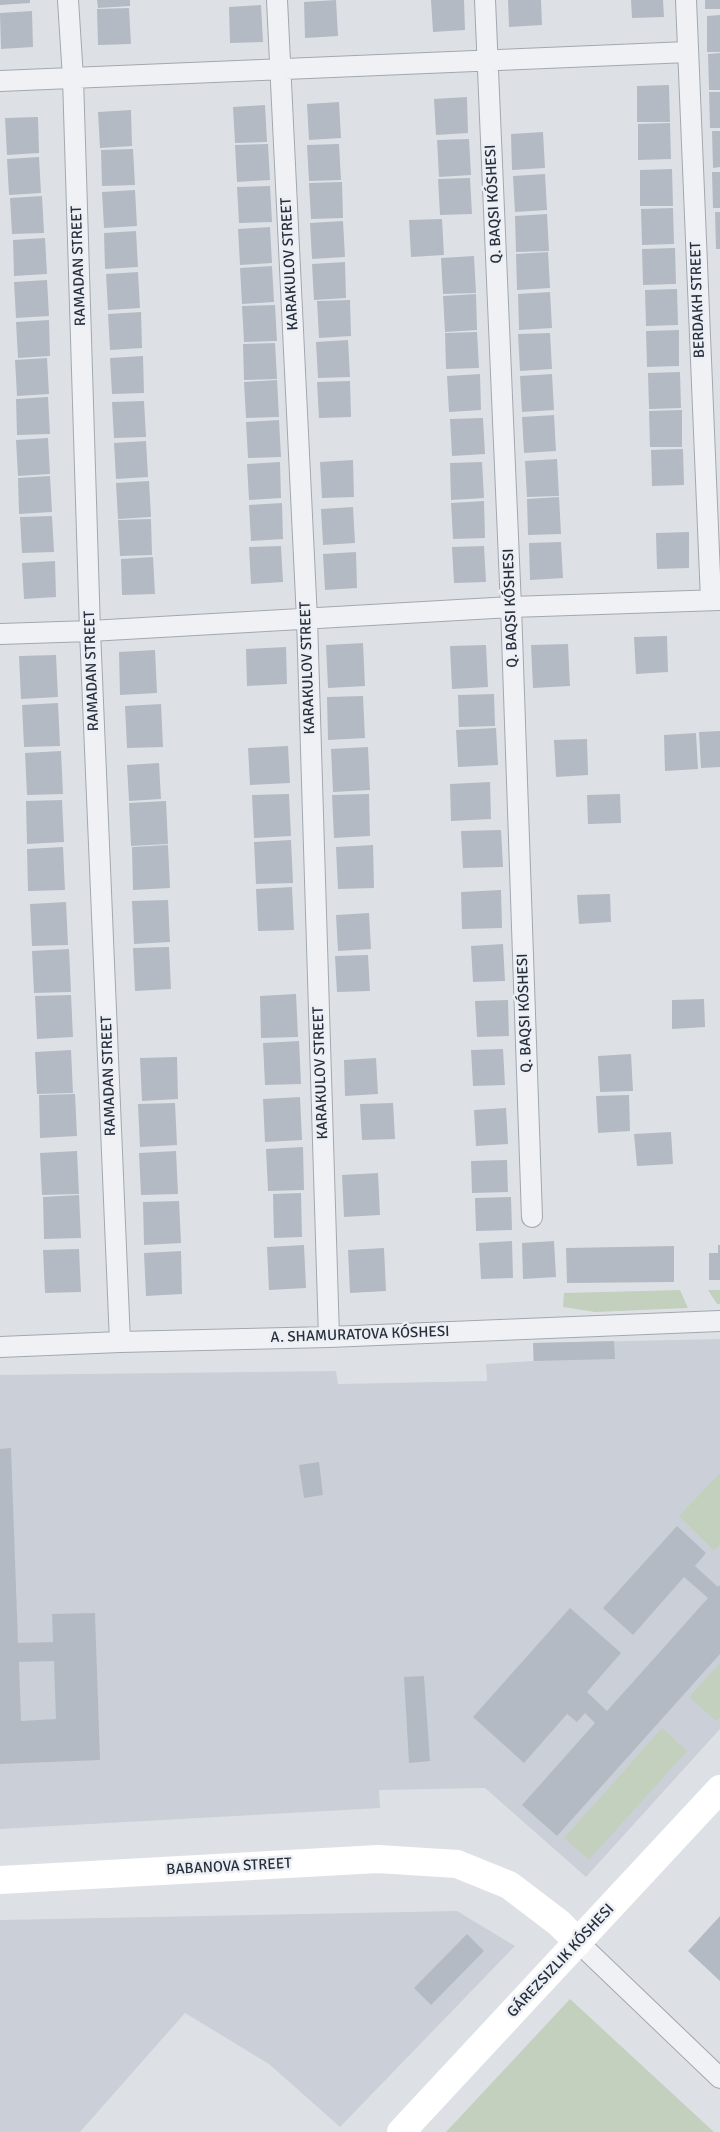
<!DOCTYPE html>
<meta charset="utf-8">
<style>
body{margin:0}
canvas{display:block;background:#dde1e6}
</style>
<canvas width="720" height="2132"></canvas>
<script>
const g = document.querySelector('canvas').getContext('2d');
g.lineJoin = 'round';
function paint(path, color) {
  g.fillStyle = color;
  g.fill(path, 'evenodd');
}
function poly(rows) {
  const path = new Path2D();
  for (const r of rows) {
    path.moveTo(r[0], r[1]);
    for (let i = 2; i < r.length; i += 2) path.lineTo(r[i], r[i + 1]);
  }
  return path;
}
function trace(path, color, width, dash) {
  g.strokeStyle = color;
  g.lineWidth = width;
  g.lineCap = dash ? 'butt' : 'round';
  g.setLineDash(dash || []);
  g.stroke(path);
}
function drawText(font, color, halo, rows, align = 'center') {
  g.font = font + ' Signika,sans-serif';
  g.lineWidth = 5;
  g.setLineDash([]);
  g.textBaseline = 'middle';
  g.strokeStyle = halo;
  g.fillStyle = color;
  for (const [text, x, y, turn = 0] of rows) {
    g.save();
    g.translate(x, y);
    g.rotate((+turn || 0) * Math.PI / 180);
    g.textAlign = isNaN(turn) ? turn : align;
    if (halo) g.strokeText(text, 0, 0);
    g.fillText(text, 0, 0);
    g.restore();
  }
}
paint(poly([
 [720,1339,720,1729,586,1877,485,1788,379,1790,380,1808,0,1829,0,1375,336,1371,338,1384,487,1381,486,1364,533,1361,533,1343],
 [457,1911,515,1946,340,2127,269,2064,185,2013,80,2132,0,2132,0,1920]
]), '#cbd0d8');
paint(poly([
 [680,1290,688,1308,595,1312,563,1307,564,1293],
 [708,1290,720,1290,720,1304,717,1304],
 [720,1473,720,1544,714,1551,679,1516],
 [720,1663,720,1717,716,1721,689,1697],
 [662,1728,687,1751,589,1860,564,1838],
 [570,1999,714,2132,446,2132]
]), '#c3d0be');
paint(poly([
 [0,0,30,0,30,3,0,5],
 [97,0,130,0,130,6,98,8],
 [336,0,338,36,305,38,304,2],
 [431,0,464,0,465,30,433,32],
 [508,0,541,0,542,25,509,27],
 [631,0,663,0,664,17,632,18],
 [705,0,720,0,720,9,705,9],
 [261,5,263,42,230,43,229,7],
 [129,8,131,44,98,45,97,9],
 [32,11,33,47,1,49,0,13],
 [720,15,720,52,707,52,707,16],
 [720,53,720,90,709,90,708,54],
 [669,85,670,122,637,122,637,86],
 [709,92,720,92,720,128,710,128],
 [467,97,468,133,436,135,434,99],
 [339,102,341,138,309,140,307,104],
 [265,105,267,142,235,143,233,107],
 [131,110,132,146,100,148,98,112],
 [38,117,39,153,7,155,5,118],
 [670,123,671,159,638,160,638,124],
 [712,131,720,131,720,167,713,168],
 [543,132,545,168,512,170,511,134],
 [469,139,471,175,439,177,437,140],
 [268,144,270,180,237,182,235,145],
 [339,144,341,180,309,181,307,145],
 [133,149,135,185,102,186,101,150],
 [39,157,41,193,9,195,7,159],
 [672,169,673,206,640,206,640,170],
 [712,172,720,172,720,208,713,208],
 [545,174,547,210,515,212,513,176],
 [470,178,472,214,440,215,438,179],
 [342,182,343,218,311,219,309,183],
 [270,186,272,222,239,223,237,187],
 [135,190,137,226,104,228,102,192],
 [42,196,44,233,12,234,10,198],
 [673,208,674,244,642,245,641,209],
 [715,212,720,212,720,249,716,249],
 [547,214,549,251,516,252,515,216],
 [442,219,444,255,411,257,409,220],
 [343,221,345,257,312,259,310,223],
 [270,227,272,263,240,265,238,229],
 [136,231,138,267,105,269,104,233],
 [45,238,47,274,14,276,13,240],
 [675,248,676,284,643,285,642,249],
 [548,252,550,288,517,290,516,254],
 [474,256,476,293,443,294,441,258],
 [345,262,346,298,314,300,312,264],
 [272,266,274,302,242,304,240,268],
 [138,272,140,308,108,310,106,274],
 [47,280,49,316,16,318,14,282],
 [677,289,678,325,646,326,645,290],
 [550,292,552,328,519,330,518,294],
 [476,294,477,330,445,332,443,296],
 [350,300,351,336,319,338,317,301],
 [275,305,277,341,244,342,242,306],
 [141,312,142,348,110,350,108,314],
 [49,320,50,356,18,358,16,322],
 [679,330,679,366,647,367,646,331],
 [477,332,479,368,446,369,445,333],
 [550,333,552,369,520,371,518,334],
 [348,340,350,377,318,378,316,342],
 [275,343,277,379,244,380,243,344],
 [143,356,144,393,112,394,110,358],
 [47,358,49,394,17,396,15,360],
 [680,372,681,408,649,409,648,373],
 [480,374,481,410,449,412,447,376],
 [552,374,554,410,522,412,520,376],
 [277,380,279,417,246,418,244,382],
 [350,381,351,417,319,418,317,382],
 [48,397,50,434,17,435,16,399],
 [144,401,146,437,114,438,112,402],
 [682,410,682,447,650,447,649,411],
 [554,415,556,451,524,453,522,417],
 [483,418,485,454,452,456,450,419],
 [279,420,281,457,248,458,246,422],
 [48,438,50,474,18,476,16,440],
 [146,441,148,477,116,479,114,443],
 [683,449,684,485,652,486,651,450],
 [557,459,559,496,527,497,525,461],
 [353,460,354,497,322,498,320,462],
 [280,462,281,498,249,500,247,464],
 [482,462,484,498,451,500,450,463],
 [50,476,52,512,19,514,18,478],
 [149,481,151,517,118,519,116,483],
 [559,497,561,534,528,535,527,499],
 [484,501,485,538,453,539,451,503],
 [282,503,283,539,251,541,249,505],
 [353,507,355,543,323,545,321,509],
 [52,516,54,552,22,553,20,517],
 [151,519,152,555,120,556,118,520],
 [689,532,689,568,657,569,656,533],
 [561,542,563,578,530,580,529,543],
 [281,546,283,582,251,584,249,547],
 [484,546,486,582,454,583,452,547],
 [356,552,357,588,325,590,323,554],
 [153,557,155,594,122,595,121,559],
 [55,561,56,597,24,599,22,563],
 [667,636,668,672,636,674,634,637],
 [363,643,365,686,328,688,326,645],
 [568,644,570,686,533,688,531,645],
 [486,645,488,687,452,689,450,646],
 [286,647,287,684,247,686,246,649],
 [155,650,157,693,120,695,119,652],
 [56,655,58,697,21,699,19,656],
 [494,694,495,726,459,727,458,695],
 [363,696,365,738,328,740,327,697],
 [58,703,60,746,24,747,22,705],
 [161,704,163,747,127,748,125,706],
 [496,728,498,765,458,767,456,730],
 [720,731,720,767,701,768,699,732],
 [696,733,698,769,665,771,664,735],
 [587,739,588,775,556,777,554,740],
 [288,746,290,783,250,785,248,748],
 [368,747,370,790,333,792,331,749],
 [61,751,63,794,27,795,25,753],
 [159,763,161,799,129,801,127,765],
 [490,782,491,819,451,821,450,784],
 [289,794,291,836,254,838,252,795],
 [369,794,370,836,334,838,332,795],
 [620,794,621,823,588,824,587,795],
 [62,800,64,842,27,844,26,801],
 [166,801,168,844,131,846,129,803],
 [501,830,503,867,463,868,461,831],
 [291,840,293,883,256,884,254,842],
 [168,845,170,888,133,890,132,847],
 [373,845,374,888,338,889,336,847],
 [63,847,65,890,28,891,27,849],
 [292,887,294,930,258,931,256,889],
 [501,890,502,928,462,929,461,892],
 [610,894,611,922,579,924,577,895],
 [168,900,170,942,134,944,132,901],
 [66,902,68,945,32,946,30,904],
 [369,913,371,949,338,951,336,915],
 [503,944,505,981,473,982,471,946],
 [169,947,171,989,135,991,133,948],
 [69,949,71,992,34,993,32,951],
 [368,955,370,991,337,992,335,956],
 [296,994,298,1037,261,1038,260,996],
 [71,995,73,1037,37,1039,35,996],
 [704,999,705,1027,672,1029,672,1000],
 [508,1000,509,1036,477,1037,475,1001],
 [299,1041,301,1084,265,1085,263,1043],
 [503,1049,505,1085,473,1086,471,1050],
 [71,1050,73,1093,37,1094,35,1052],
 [631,1054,633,1091,600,1092,598,1056],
 [177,1057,178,1099,142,1101,140,1058],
 [376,1058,378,1094,345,1096,344,1060],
 [75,1094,77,1136,40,1138,39,1095],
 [629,1095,630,1131,598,1133,596,1096],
 [300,1097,302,1140,265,1142,263,1099],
 [175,1103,177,1145,140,1147,138,1104],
 [393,1103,395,1139,362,1140,360,1104],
 [506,1108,508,1144,476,1146,474,1110],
 [671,1132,673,1164,637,1166,634,1134],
 [303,1147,304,1190,268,1191,266,1149],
 [77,1151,79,1194,42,1195,40,1153],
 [176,1151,178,1194,141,1195,139,1153],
 [507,1160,508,1192,472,1193,471,1161],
 [378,1173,380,1215,344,1217,342,1175],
 [301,1193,302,1237,274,1238,273,1194],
 [79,1195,81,1238,44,1239,43,1197],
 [511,1197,512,1230,476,1231,475,1198],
 [179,1201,181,1243,144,1245,143,1202],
 [512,1241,513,1278,481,1279,479,1243],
 [554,1241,556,1277,523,1279,522,1243],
 [304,1245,306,1288,269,1290,267,1247],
 [718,1245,720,1245,720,1280,709,1280,709,1253,718,1253],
 [674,1246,674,1282,567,1283,566,1248],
 [384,1248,386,1291,350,1293,348,1250],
 [79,1249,81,1292,45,1293,43,1250],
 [181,1251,182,1294,146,1296,144,1253],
 [614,1341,615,1359,534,1361,533,1343],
 [11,1448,18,1643,53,1642,52,1614,95,1613,100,1760,0,1764,0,1449],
 [54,1661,56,1719,21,1721,19,1662],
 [319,1462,323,1495,304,1498,299,1465],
 [677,1526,706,1553,695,1566,718,1587,720,1585,720,1654,557,1836,522,1805,595,1723,585,1713,577,1722,567,1714,524,1763,473,1717,570,1608,621,1653,587,1692,607,1711,708,1598,684,1577,633,1635,603,1608],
 [424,1676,430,1761,409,1763,404,1677],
 [720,1916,720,1981,688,1951],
 [467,1934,484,1951,431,2005,414,1988]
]), '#b4bac3');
const street = poly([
 [68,0,73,78,90,631,120,1342],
 [277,0,307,619,329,1337],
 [485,0,511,607,532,1217],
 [686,0,711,600],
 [0,81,688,52],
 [0,634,90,631,511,607,720,600],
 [0,1347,120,1342,329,1337,720,1321],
 [578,1942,720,2078]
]);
trace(street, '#a3a8b0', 22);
trace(street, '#eff1f5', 20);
trace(poly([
 [0,1880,378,1859,457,1864,509,1885,559,1923,578,1942],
 [401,2132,720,1789]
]), '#fff', 28);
drawText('15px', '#272f3c', '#eceff4', [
 ["Q. BAQSI KÓSHESI",494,204,-93],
 ["KARAKULOV STREET",290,264,-93],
 ["RAMADAN STREET",79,266,-92],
 ["BERDAKH STREET",698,300,-92],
 ["Q. BAQSI KÓSHESI",511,608,-92],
 ["KARAKULOV STREET",308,668,-92],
 ["RAMADAN STREET",92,671,-92],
 ["Q. BAQSI KÓSHESI",525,1013,-92],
 ["KARAKULOV STREET",321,1073,-92],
 ["RAMADAN STREET",109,1076,-92],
 ["A. SHAMURATOVA KÓSHESI",360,1335,-2],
 ["BABANOVA STREET",229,1867,-3],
 ["GÁREZSIZLIK KÓSHESI",561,1961,-47]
]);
</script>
